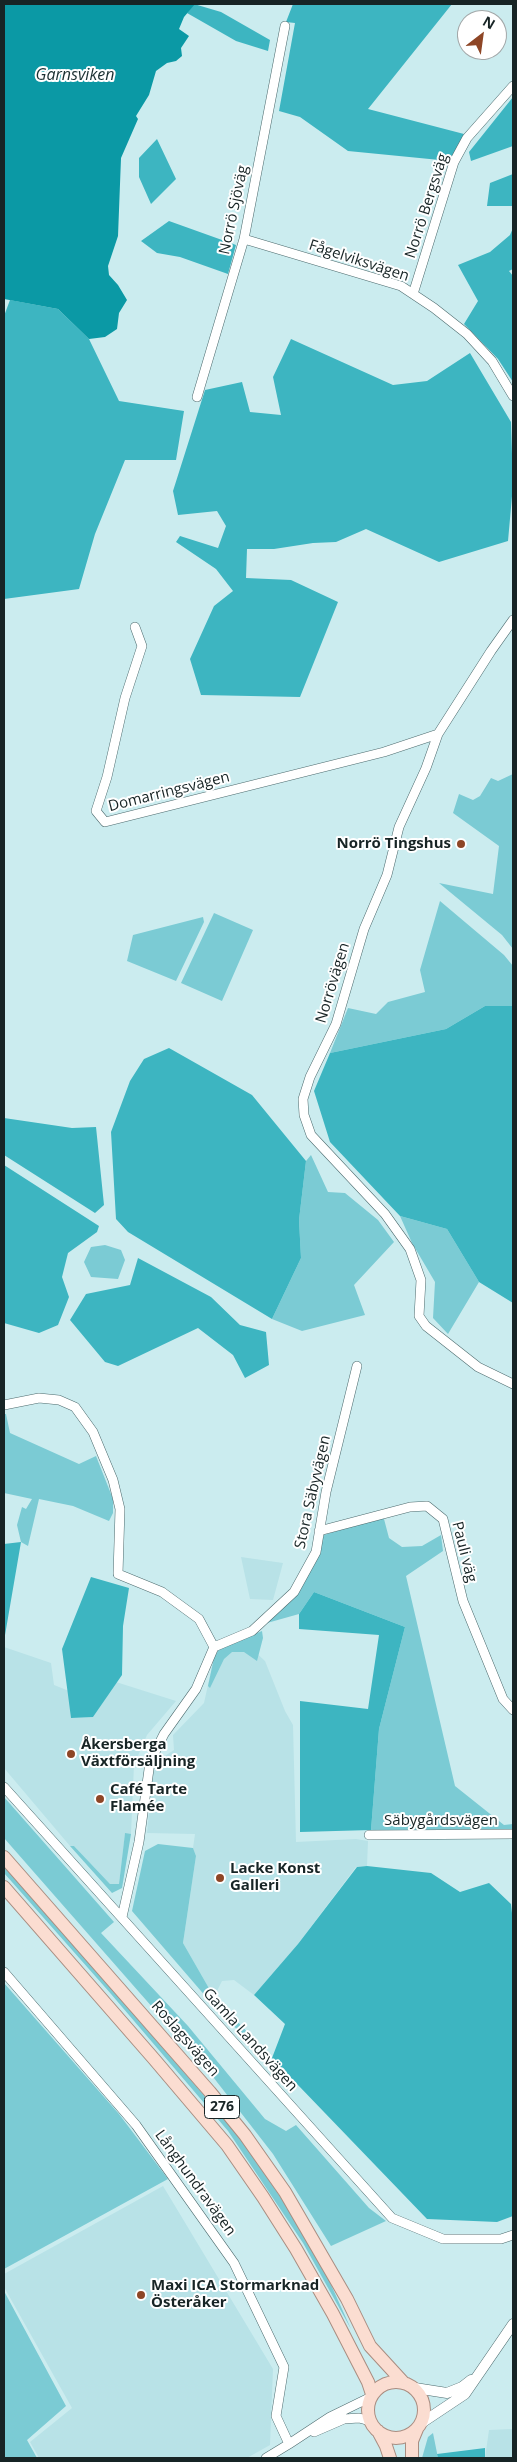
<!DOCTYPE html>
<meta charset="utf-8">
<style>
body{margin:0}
#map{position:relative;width:517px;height:2462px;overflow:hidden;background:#cbecef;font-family:"Open Sans",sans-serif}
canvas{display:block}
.frame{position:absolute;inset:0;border:5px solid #172425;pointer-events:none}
.north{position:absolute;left:457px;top:10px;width:50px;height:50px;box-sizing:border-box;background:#fff;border:1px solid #a2a7a8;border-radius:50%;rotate:30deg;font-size:14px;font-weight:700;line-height:20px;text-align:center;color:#172425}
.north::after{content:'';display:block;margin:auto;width:18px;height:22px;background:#8e4626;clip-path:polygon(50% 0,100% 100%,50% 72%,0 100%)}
</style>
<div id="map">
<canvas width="517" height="2462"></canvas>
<div class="frame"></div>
<div class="north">N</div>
</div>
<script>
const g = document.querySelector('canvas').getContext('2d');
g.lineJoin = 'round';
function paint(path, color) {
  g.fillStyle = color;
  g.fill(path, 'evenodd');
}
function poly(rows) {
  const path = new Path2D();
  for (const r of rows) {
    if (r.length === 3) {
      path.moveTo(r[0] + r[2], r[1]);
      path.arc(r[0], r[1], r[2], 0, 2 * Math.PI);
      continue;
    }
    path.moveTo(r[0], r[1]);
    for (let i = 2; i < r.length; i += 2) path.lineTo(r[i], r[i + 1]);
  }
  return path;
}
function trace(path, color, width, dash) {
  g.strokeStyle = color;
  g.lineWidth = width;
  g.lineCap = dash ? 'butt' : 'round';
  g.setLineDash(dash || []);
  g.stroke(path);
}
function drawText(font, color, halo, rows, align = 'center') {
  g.font = font + ' "Open Sans",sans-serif';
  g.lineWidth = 4;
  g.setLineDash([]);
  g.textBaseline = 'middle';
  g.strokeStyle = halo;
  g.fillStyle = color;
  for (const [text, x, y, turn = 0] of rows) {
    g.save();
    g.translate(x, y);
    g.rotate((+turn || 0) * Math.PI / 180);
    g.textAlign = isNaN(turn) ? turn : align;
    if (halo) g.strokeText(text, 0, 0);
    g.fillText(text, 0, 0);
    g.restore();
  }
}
paint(poly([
 [241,1557,283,1563,273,1600,250,1599],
 [4,1647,51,1663,54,1685,69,1691,71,1718,93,1717,116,1682,176,1701,147,1735,134,1765,131,1834,125,1834,119,1884,110,1884,74,1846,70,1846,4,1768],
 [251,1648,265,1661,285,1711,293,1725,296,1842,356,1839,368,1841,367,1866,356,1867,298,1944,254,1995,234,1980,222,1981,214,1997,183,1943,196,1856,193,1848,195,1834,147,1833,154,1763,174,1750,173,1735,204,1703,214,1658,223,1650],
 [163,2186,273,2369,270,2445,247,2458,39,2458,30,2442,72,2408,4,2287,4,2274],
 [513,2429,513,2458,485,2458,489,2430]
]), '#b8e2e7');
paint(poly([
 [513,774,513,949,502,935,439,883,493,894,499,846,453,813,459,794,473,800,480,796,491,778,498,781],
 [440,901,504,955,513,966,513,1006,485,1006,446,1029,330,1053,348,1008,376,1014,388,1002,425,992,420,970],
 [214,913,253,930,222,1001,181,983],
 [203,917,204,922,176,981,127,961,133,935],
 [311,1155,328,1192,345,1193,378,1220,394,1242,354,1285,365,1315,302,1331,272,1319,301,1258,299,1220,306,1161],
 [400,1216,447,1229,479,1282,448,1334,433,1318,435,1282,412,1243],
 [105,1245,121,1250,125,1260,118,1279,91,1277,84,1262,91,1247],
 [4,1414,6,1414,10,1433,79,1464,96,1456,113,1499,113,1513,109,1521,73,1506,39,1499,28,1546,21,1542,17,1525,22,1507,26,1509,32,1499,4,1493],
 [375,1519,384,1519,389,1538,402,1547,422,1546,441,1535,443,1551,406,1576,455,1786,504,1825,513,1824,513,1829,371,1830,379,1729,405,1627,314,1592,299,1614,267,1623,296,1593,315,1561,324,1535],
 [262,1631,263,1638,257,1661,244,1652,232,1652,224,1659,210,1688,208,1686,214,1658,219,1649],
 [4,1797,114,1922,101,1933,188,2026,265,2119,286,2131,296,2125,369,2208,386,2221,331,2246,273,2154,210,2073,4,1838],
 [125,1833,131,1834,122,1888,112,1893,70,1846,74,1846,110,1884,119,1884],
 [158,1844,193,1848,196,1856,183,1943,214,1997,272,2058,226,2020,132,1911,145,1851],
 [4,1865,235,2131,294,2217,323,2267,351,2329,303,2243,228,2131,111,1994,4,1873],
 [4,1983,119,2114,168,2179,4,2269],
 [4,2291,66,2406,27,2440,37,2458,4,2458],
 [433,2433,438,2458,422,2458,428,2437]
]), '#7bcbd4');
paint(poly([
 [194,4,221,12,270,40,268,51,236,41,187,13],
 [293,4,452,4,368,109,464,134,450,161,348,151,300,117,279,111,295,23,286,22],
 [513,97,513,146,471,161,469,152],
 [157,139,176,179,151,204,139,177,139,158],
 [513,174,513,206,487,206,490,183],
 [169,221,236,245,228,274,180,257,157,253,141,241],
 [513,228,513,269,509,271,513,276,513,382,498,359,464,324,478,301,458,265,490,252,510,235],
 [10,300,58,309,89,339,119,401,184,411,176,460,125,460,95,534,79,589,4,599,4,316],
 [291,339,393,385,427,381,470,353,511,422,513,485,508,541,439,562,366,529,336,542,313,543,274,549,247,549,246,578,291,580,338,602,300,697,201,695,190,659,214,606,233,591,216,569,176,542,180,536,218,548,226,526,217,511,178,515,173,491,205,390,242,382,250,412,281,415,273,377],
 [485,1006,513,1006,513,1303,479,1282,447,1229,400,1216,330,1142,314,1091,330,1053,446,1029],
 [169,1048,252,1095,306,1161,299,1220,301,1258,272,1319,128,1232,116,1219,111,1132,130,1081,144,1059],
 [4,1118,72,1128,96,1127,104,1205,95,1213,4,1155],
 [4,1165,99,1226,97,1232,68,1253,62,1277,69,1297,58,1325,39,1333,4,1323],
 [138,1258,211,1297,240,1325,266,1332,269,1365,245,1378,233,1355,198,1328,118,1366,105,1362,70,1320,86,1294,130,1285],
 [21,1542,4,1641,4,1544],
 [91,1577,129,1588,123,1626,122,1675,93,1717,71,1718,62,1649],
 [314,1592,405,1627,379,1729,371,1830,300,1832,300,1701,368,1709,379,1635,299,1629,299,1614],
 [367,1866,431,1873,460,1892,489,1883,511,1904,513,1922,513,2216,497,2222,427,2219,272,2058,285,2024,254,1995,298,1944,357,1867],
 [485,2448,485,2458,438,2458,437,2454]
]), '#3db5c1');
paint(poly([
 [4,4,195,4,184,17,179,29,189,36,181,48,182,56,176,61,167,63,156,71,149,95,136,116,138,119,121,158,118,236,108,266,109,275,118,285,127,300,119,313,117,329,105,337,89,339,58,309,4,299]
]), '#0b99a5');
const minor = poly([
 [244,239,401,286,434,308,467,334,492,361,513,396],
 [413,294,454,162,467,138,513,86],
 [197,397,244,239,285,26],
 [513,620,491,651,438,734,426,768,399,827,387,875,364,929,336,1024,310,1077,303,1099,304,1115,311,1135,385,1214,410,1249,421,1280,419,1316,426,1326,478,1367,513,1384],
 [135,627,142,646,125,698,107,777,96,811,105,822,384,752,438,734],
 [4,1405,39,1398,59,1400,75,1407,93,1432,113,1480,120,1509,118,1574,162,1592,199,1619,214,1647],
 [319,1531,410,1507,427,1506,443,1519,463,1601,503,1699,513,1710],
 [4,1787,392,2218,443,2239,501,2239,513,2235],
 [369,1835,513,1834],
 [122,1917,139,1842,150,1762,164,1734,196,1689,214,1647,252,1631,294,1592,316,1552,326,1492,357,1366],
 [4,1972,136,2125,234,2263,284,2367,276,2416,289,2444,266,2458],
 [314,2432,344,2419,359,2418,370,2421],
 [289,2444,330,2417,371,2397]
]);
const tertiary = poly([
 [415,2388,447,2393,462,2387,471,2380],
 [420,2424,465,2394,513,2324]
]);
const primary = poly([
 [4,1857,210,2092,245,2135,285,2192,347,2299,370,2346,403,2382],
 [4,1887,154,2059,227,2145,263,2197,296,2249,333,2314,368,2382,372,2394],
 [396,2410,28],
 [378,2431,386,2446,390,2458],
 [412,2458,412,2441,417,2429]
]);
trace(minor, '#4d6b6e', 10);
trace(tertiary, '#4d6b6e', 11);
trace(primary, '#a98d81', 14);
trace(minor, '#fff', 9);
trace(tertiary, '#fff', 10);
trace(primary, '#fbddd1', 12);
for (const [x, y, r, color] of [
 [461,844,5,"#8e4626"],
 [71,1754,5,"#8e4626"],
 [100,1799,5,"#8e4626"],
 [220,1878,5,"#8e4626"],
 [141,2295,5,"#8e4626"]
]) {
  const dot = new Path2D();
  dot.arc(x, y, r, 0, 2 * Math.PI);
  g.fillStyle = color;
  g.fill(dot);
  trace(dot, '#fff', 2);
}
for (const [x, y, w] of [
 [222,2107,35]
]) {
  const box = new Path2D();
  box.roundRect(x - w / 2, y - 11.5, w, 23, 4);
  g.fillStyle = '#fff';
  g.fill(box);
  trace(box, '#172425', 1);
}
drawText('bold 14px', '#172425', null, [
 ["276",222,2107]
]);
drawText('15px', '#172425', '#fff', [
 ["Norrö Bergsväg",427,206,-72],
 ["Norrö Sjöväg",234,210,-78],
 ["Fågelviksvägen",359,261,18],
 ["Domarringsvägen",169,792,-14],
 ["Norrövägen",333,983,-73],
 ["Stora Säbyvägen",313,1492,-77],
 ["Pauli väg",464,1552,76],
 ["Säbygårdsvägen",441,1821],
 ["Roslagsvägen",185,2039,49],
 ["Gamla Landsvägen",250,2040,48],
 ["Långhundravägen",195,2183,54]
]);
drawText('bold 15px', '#172425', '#fff', [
 ["Norrö Tingshus",451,844,"right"],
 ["Åkersberga",81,1745],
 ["Växtförsäljning",81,1762],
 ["Café Tarte",110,1790],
 ["Flamée",110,1807],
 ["Lacke Konst",230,1869],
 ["Galleri",230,1886],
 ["Maxi ICA Stormarknad",151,2286],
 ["Österåker",151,2303]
], 'left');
drawText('italic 16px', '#1a2f31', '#fff', [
 ["Garnsviken",75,75]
]);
</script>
